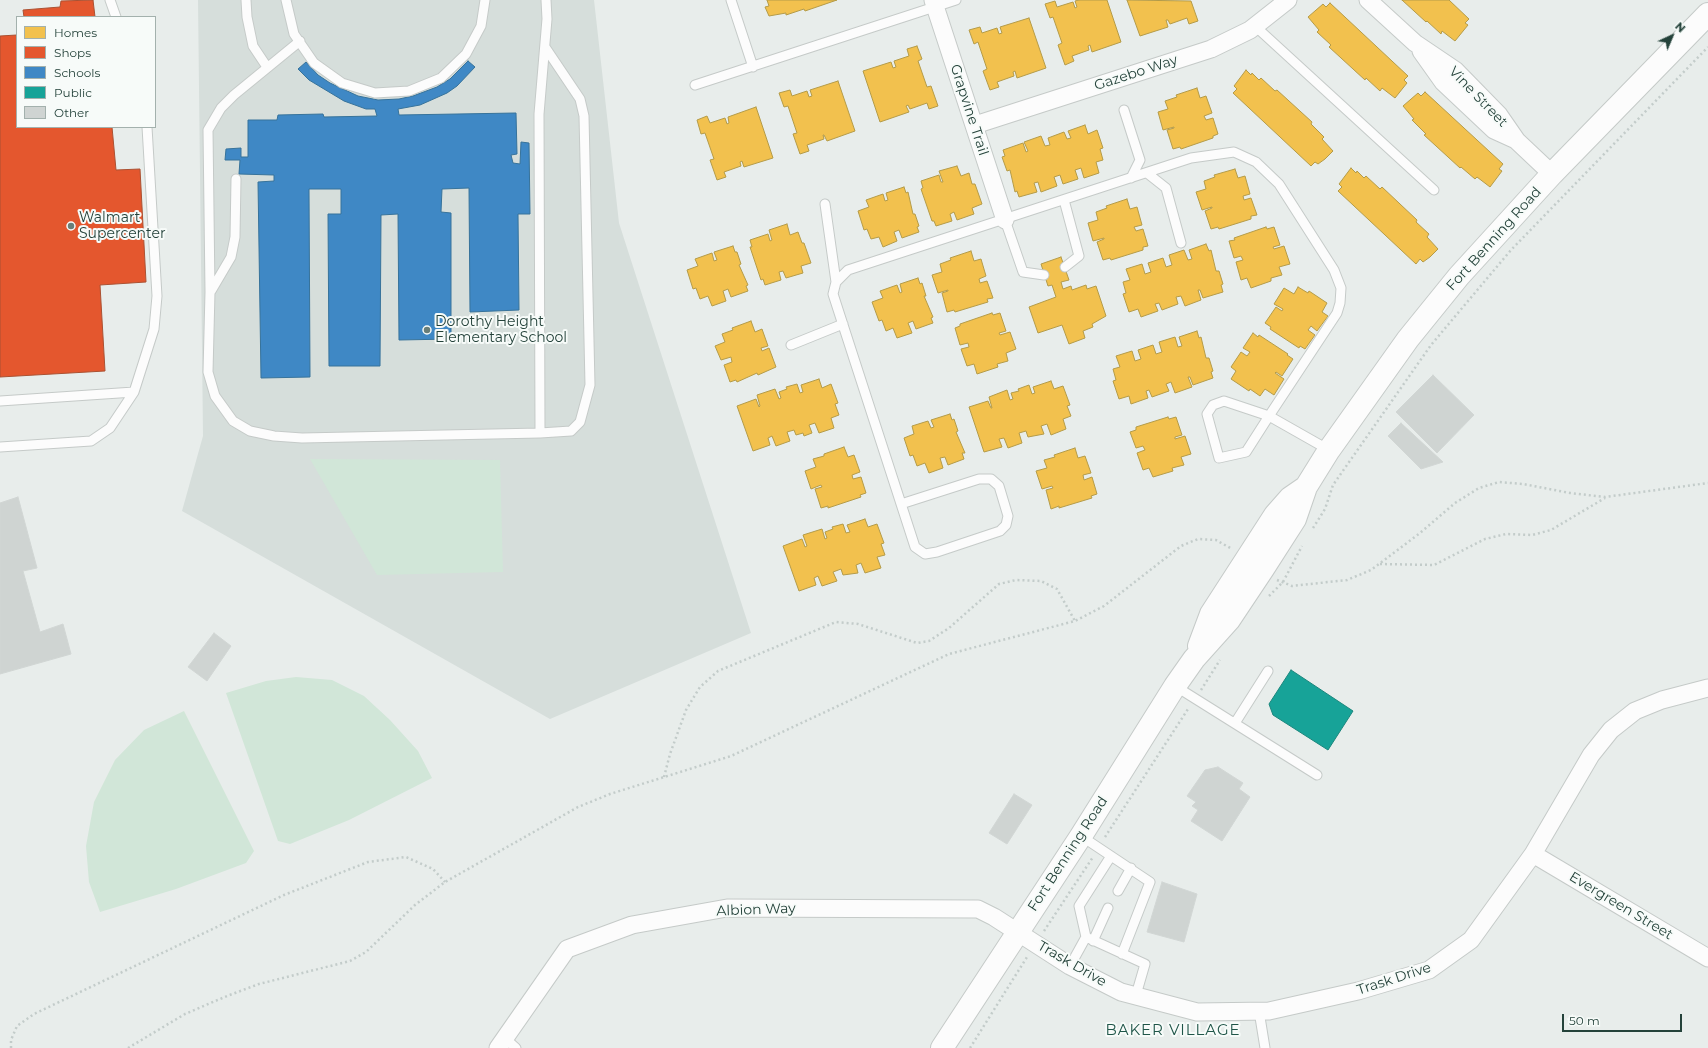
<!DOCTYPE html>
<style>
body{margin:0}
#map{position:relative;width:1708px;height:1048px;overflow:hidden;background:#e8edeb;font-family:Montserrat,sans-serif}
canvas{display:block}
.legend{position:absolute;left:16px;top:16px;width:140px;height:112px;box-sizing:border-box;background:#f7fbf9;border:1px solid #a3b1ad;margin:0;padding:5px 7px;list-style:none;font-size:12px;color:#24423a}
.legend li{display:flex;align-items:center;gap:8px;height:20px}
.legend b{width:20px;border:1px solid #a3b1ad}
.north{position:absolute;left:1652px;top:16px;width:40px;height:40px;-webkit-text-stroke:3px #f7fbf9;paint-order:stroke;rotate:44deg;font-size:11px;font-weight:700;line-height:16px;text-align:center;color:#24423a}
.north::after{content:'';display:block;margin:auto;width:14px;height:18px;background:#24423a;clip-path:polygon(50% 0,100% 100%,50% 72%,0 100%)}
.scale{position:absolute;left:1562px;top:1014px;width:120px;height:18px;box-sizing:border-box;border:2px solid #24423a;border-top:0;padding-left:5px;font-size:12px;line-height:14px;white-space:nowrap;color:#24423a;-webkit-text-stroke:3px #f7fbf9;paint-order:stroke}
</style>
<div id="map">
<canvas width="1708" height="1048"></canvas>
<ul class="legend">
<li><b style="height:11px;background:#f2c14e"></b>Homes</li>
<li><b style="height:11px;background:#e4572e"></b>Shops</li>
<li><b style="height:11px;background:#3f88c5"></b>Schools</li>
<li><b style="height:11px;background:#17a398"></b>Public</li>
<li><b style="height:11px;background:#cfd4d2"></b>Other</li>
</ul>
<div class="north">N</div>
<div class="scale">50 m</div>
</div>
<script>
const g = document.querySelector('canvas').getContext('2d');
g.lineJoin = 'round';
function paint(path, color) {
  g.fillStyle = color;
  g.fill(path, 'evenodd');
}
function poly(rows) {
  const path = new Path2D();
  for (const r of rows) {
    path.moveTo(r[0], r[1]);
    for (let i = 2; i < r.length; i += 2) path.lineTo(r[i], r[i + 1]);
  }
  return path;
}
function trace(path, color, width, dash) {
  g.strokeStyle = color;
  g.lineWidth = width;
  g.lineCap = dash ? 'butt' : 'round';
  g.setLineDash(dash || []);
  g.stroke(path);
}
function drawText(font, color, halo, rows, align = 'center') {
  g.font = font + ' Montserrat,sans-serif';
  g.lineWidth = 4;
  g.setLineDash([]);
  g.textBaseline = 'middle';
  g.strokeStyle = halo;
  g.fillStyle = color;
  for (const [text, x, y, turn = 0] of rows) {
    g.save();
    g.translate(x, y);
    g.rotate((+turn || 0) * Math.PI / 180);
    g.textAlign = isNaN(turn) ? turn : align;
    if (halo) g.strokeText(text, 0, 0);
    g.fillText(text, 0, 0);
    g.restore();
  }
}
paint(poly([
 [198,0,594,0,619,223,751,633,550,719,182,511,203,436]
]), '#d6dedb');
paint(poly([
 [310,459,500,460,503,572,377,575],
 [296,677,332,680,364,696,390,720,418,751,432,778,349,820,290,844,278,841,226,693,266,681],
 [184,711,254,851,246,863,176,889,100,912,89,882,86,846,94,802,115,760,144,730]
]), '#d1e6d8');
const homes = poly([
 [767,0,837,0,805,11,804,9,786,15,786,13,769,16,765,7,769,6,767,0],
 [1079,0,1107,0,1121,42,1092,52,1090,45,1088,46,1089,50,1072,56,1074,61,1065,65,1058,45,1062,43,1053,17,1050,18,1045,4,1055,1,1057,7,1073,2,1075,8,1077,7,1075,1,1079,0],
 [1127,0,1191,1,1198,21,1189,24,1187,18,1170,24,1168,20,1166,20,1168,27,1140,36,1127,0],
 [1402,0,1449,0,1469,19,1465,23,1468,25,1455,41,1442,31,1441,34,1427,21,1426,22,1402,0],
 [1330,3,1408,76,1404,80,1407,83,1395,98,1382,88,1380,91,1366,78,1365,80,1329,47,1331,45,1317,32,1319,30,1308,17,1323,4,1326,7,1330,3],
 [1029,18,1046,68,1017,78,1015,71,1013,72,1014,76,997,82,999,87,990,90,983,71,987,69,978,42,974,44,969,30,980,27,982,33,997,28,999,34,1002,33,1000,27,1029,18],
 [917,46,922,59,918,61,927,87,931,86,938,106,929,109,927,103,910,109,908,105,906,106,909,112,880,122,863,71,891,62,893,68,896,67,894,61,909,56,907,49,917,46],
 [1246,70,1251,75,1252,73,1259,80,1261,78,1275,91,1277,90,1312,122,1311,124,1324,137,1322,139,1333,151,1325,159,1318,164,1315,162,1311,166,1233,93,1237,89,1234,86,1246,70],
 [838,81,855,131,827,141,824,135,823,135,824,139,807,145,809,151,800,154,793,134,797,133,788,106,784,107,779,93,790,90,792,96,807,91,809,97,812,96,810,90,838,81],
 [1197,88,1200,98,1206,96,1212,113,1204,116,1206,120,1213,118,1218,134,1213,136,1213,138,1181,149,1180,147,1173,149,1167,130,1174,128,1174,127,1163,130,1158,112,1168,109,1165,101,1177,97,1176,95,1197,88],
 [1425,92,1503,164,1499,169,1502,171,1490,187,1477,177,1475,179,1461,167,1460,168,1424,135,1426,134,1412,120,1414,119,1403,106,1418,93,1421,96,1425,92],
 [756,107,773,158,744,167,742,161,740,162,741,166,724,172,726,177,717,180,710,160,714,159,705,133,701,134,697,120,707,116,710,123,725,118,727,124,729,123,728,117,756,107],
 [1085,125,1088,134,1097,130,1103,148,1100,149,1103,160,1096,162,1099,173,1084,178,1081,168,1075,170,1078,179,1063,184,1060,175,1054,177,1057,186,1041,192,1038,182,1034,183,1037,192,1019,197,1017,191,1015,192,1010,170,1007,171,1002,157,1005,156,1003,150,1023,143,1026,152,1028,151,1024,142,1041,136,1045,146,1050,145,1048,138,1064,132,1067,139,1071,138,1068,131,1085,125],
 [957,166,961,176,969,173,972,184,975,184,982,204,972,208,974,214,957,220,954,212,950,214,952,221,936,226,934,221,932,221,921,189,923,188,921,181,939,175,941,182,943,182,939,171,957,166],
 [1351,168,1356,173,1357,171,1364,178,1366,176,1380,189,1382,187,1417,220,1416,222,1429,234,1427,237,1438,249,1430,257,1423,262,1420,259,1416,264,1338,191,1342,187,1339,184,1351,168],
 [1235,169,1238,178,1245,176,1250,194,1243,196,1244,200,1251,198,1257,215,1251,216,1251,219,1219,229,1218,227,1211,229,1205,211,1212,208,1212,207,1202,210,1196,192,1206,189,1204,181,1215,177,1214,175,1235,169],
 [904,187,906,193,908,192,913,214,915,214,919,226,917,227,919,232,902,238,899,230,894,232,897,241,883,247,879,237,871,239,867,229,864,230,858,211,869,207,866,200,883,194,885,201,888,200,886,193,904,187],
 [1127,199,1130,209,1137,207,1142,225,1134,227,1136,231,1143,229,1148,246,1143,247,1143,250,1111,260,1110,258,1103,260,1097,242,1104,239,1104,238,1093,241,1088,223,1098,220,1096,212,1107,208,1106,206,1127,199],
 [787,224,790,235,798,232,802,243,804,243,811,263,801,266,803,273,786,278,783,271,779,272,781,280,765,285,763,279,761,280,750,247,752,247,750,240,768,234,770,241,772,240,769,230,787,224],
 [1266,227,1267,229,1274,227,1280,245,1273,247,1274,249,1284,246,1290,264,1279,267,1282,275,1271,278,1271,281,1251,288,1247,278,1241,280,1236,262,1243,260,1241,256,1234,258,1229,241,1235,240,1234,238,1266,227],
 [1206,244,1209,251,1211,250,1216,271,1219,271,1223,284,1221,285,1223,292,1203,298,1200,290,1198,290,1201,300,1185,306,1181,296,1176,297,1178,304,1162,310,1159,303,1155,304,1158,311,1141,317,1138,309,1129,312,1123,294,1126,293,1123,282,1130,280,1126,269,1142,264,1145,274,1151,272,1148,263,1163,258,1166,267,1172,265,1169,255,1184,250,1188,260,1192,259,1189,250,1206,244],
 [733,246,735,252,737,252,741,264,739,265,748,285,746,286,748,291,731,297,728,289,723,291,726,301,712,306,708,296,700,299,696,288,693,289,687,270,698,266,695,259,712,253,714,261,717,260,714,252,733,246],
 [971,251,974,261,981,259,986,276,979,279,980,283,987,281,993,298,987,299,988,302,955,312,954,310,947,312,942,293,948,291,948,290,938,293,932,275,942,272,940,264,951,260,950,258,971,251],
 [1061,257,1069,280,1061,282,1063,289,1071,286,1072,290,1086,285,1087,289,1096,286,1106,316,1092,324,1093,327,1083,331,1085,338,1069,344,1062,325,1038,333,1029,307,1056,297,1052,285,1048,286,1041,264,1061,257],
 [918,278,920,284,922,283,926,296,924,296,933,317,931,318,933,323,916,329,913,321,908,323,912,333,897,338,893,328,886,331,882,320,879,321,872,302,883,298,880,291,897,285,900,293,902,292,900,284,918,278],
 [1298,287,1308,293,1309,291,1327,303,1322,312,1328,316,1317,331,1311,326,1308,330,1315,335,1305,349,1300,346,1299,348,1270,329,1271,327,1265,323,1276,307,1282,311,1283,309,1274,304,1284,288,1294,294,1298,287],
 [992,313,993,315,1000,313,1006,331,999,333,1000,335,1010,332,1016,349,1006,353,1008,361,997,364,998,367,977,374,974,364,967,366,961,349,969,347,968,343,960,345,955,328,960,326,960,324,992,313],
 [751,321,755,332,762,329,768,346,761,348,762,351,769,348,776,367,758,375,757,373,737,382,736,380,730,382,724,365,732,362,731,357,721,360,715,346,725,342,722,334,733,330,732,328,751,321],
 [1197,331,1199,338,1201,337,1206,358,1209,358,1213,371,1211,372,1213,378,1193,385,1190,377,1188,377,1192,387,1175,393,1171,382,1166,384,1169,391,1152,397,1149,390,1146,391,1148,398,1131,404,1129,396,1119,399,1113,381,1116,380,1113,369,1120,367,1116,356,1132,351,1135,361,1141,359,1138,350,1153,345,1156,354,1162,352,1159,342,1175,337,1178,347,1182,346,1179,337,1197,331],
 [1253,333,1258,337,1259,335,1288,354,1287,355,1293,359,1282,376,1276,372,1275,373,1284,379,1274,395,1265,389,1260,396,1250,389,1249,391,1231,379,1236,371,1231,367,1241,352,1247,356,1250,352,1243,348,1253,333],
 [819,379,822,388,831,384,838,403,835,404,839,415,831,418,834,428,819,433,815,423,809,425,812,433,804,436,803,433,796,435,794,430,787,432,790,441,776,446,772,436,768,438,770,445,753,451,737,406,756,399,759,407,760,406,757,395,775,389,779,399,781,398,779,392,787,389,786,387,797,384,800,393,803,392,801,385,819,379],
 [1051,381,1054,389,1063,386,1070,405,1067,406,1071,416,1063,419,1066,429,1051,435,1047,424,1041,426,1044,434,1028,437,1026,431,1019,433,1022,443,1008,448,1004,438,999,439,1002,447,984,452,969,407,988,401,991,408,992,408,989,397,1007,390,1010,400,1013,399,1011,393,1019,391,1018,389,1029,385,1032,394,1035,393,1033,387,1051,381],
 [950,414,952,420,954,419,958,431,956,432,965,453,962,453,964,459,948,465,945,457,940,458,943,468,929,473,925,463,917,466,913,455,910,456,904,438,914,434,912,426,928,421,931,428,934,427,931,420,950,414],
 [1168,417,1169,419,1176,417,1182,435,1175,437,1175,439,1185,436,1191,454,1181,457,1184,465,1172,468,1173,471,1153,477,1149,468,1143,470,1137,453,1145,450,1143,446,1136,448,1130,432,1136,430,1136,427,1168,417],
 [844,447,848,457,854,455,860,472,852,475,853,479,861,477,866,493,860,495,861,497,828,508,828,506,821,508,815,489,822,487,821,485,811,489,805,471,816,467,813,459,824,456,824,454,844,447],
 [1075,448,1078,458,1085,456,1091,473,1083,475,1084,480,1092,477,1097,494,1091,496,1092,498,1059,508,1059,506,1051,509,1046,490,1053,488,1052,486,1042,489,1036,471,1047,468,1044,460,1055,457,1054,455,1075,448],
 [865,519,868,527,877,524,884,543,881,544,885,555,877,557,881,568,865,573,861,563,856,565,858,573,843,575,841,569,833,572,837,581,822,586,818,576,814,578,816,585,799,591,783,546,802,539,805,547,807,546,803,535,822,529,825,539,827,538,825,532,833,529,832,527,843,524,846,533,850,532,847,525,865,519]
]);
paint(homes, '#f2c14e');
trace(homes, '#b49b48', 1);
const shops = poly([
 [93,0,95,17,24,17,23,10,60,7,61,1,93,0],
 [17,35,17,127,112,127,116,170,140,169,146,282,100,285,105,371,0,377,0,36,17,35]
]);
paint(shops, '#e4572e');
trace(shops, '#aa5132', 1);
const schools = poly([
 [468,61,475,67,457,86,447,93,420,105,398,109,399,115,516,113,517,154,511,155,513,163,520,164,521,142,529,143,530,214,518,214,519,310,470,312,469,188,442,189,441,212,451,213,451,339,399,340,398,214,381,215,380,366,329,366,328,214,341,214,341,189,309,189,310,377,261,378,258,182,274,181,274,175,239,174,240,160,225,160,226,149,241,148,241,157,248,157,248,120,277,120,278,115,323,114,324,117,377,116,375,109,366,109,344,101,309,80,298,69,306,62,318,75,330,83,358,96,378,100,399,99,413,96,437,87,450,79,468,61]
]);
paint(schools, '#3f88c5');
trace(schools, '#37739b', 1);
const public = poly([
 [1291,670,1353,711,1328,750,1273,715,1269,704,1291,670]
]);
paint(public, '#17a398');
trace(public, '#1b867c', 1);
const building = poly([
 [1433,375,1474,415,1437,453,1396,412,1433,375],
 [1401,423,1443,462,1421,469,1388,436,1401,423],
 [18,497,37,568,23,571,40,632,63,624,71,654,0,674,0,503,18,497],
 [214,633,231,646,207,681,188,667,214,633],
 [1218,767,1243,783,1239,789,1250,797,1222,841,1191,821,1198,810,1192,806,1196,802,1187,796,1205,770,1218,767],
 [1014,794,1032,805,1007,844,989,833,1014,794],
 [1162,882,1197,894,1184,942,1147,932,1162,882]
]);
paint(building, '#cfd4d2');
trace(building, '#d1d6d4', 1);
const service = poly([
 [110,0,116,17],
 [246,0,247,17,253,46,267,67],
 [286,0,294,34,314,63,342,83,375,93,409,91,441,78,466,54,481,26,485,0],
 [731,0,753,67],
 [1255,26,1434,190],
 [300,41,234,95,221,108,208,130,210,292,208,372,215,396,233,421,250,431,274,436,302,438,540,433,571,431,580,422,590,385,584,116,580,99,545,47],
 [695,85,956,0],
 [1124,110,1140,160,1131,178],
 [1147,173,1166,188,1181,243],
 [1064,200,1079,256,1065,267],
 [825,204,836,282],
 [1005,220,1023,272,1044,275],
 [211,291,231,257,235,237,236,179],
 [791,345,843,324],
 [0,401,134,392],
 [540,433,539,114,547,19,546,0],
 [0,447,91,441,110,428,134,392,154,329,157,296,147,127],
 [901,504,979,479,991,479,999,486,1008,516,1006,525,1000,531,937,552,925,554,915,547,833,294,836,282,848,270,1191,158,1234,152,1256,162,1279,184,1334,270,1341,288,1340,303,1337,313,1269,416,1246,452,1219,458,1207,414,1213,405,1224,401,1269,416,1329,450],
 [1175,686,1317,775],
 [1235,723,1268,671],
 [1081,836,1150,882,1122,954],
 [1118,891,1131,868],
 [1086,937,1079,906,1111,856],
 [1093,941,1108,908],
 [1070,966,1086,937,1145,964,1136,995],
 [1259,1011,1265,1048],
 [505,1038,516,1048]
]);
const minor = poly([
 [933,0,1005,220],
 [1368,0,1415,43,1455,70,1499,115,1517,141,1552,174],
 [1421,51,1443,82,1494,130,1516,140],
 [975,125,1211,49,1250,30,1288,0],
 [1533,854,1708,958],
 [498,1048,567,949,632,925,727,908,978,909,994,917,1070,966,1121,992,1197,1012,1269,1011,1358,991,1429,970,1471,940,1533,854,1591,755,1611,730,1635,711,1662,700,1708,688]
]);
const tertiary = poly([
 [1199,646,1211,614,1275,515,1290,498,1306,487],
 [942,1048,1081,836,1175,686,1194,659,1229,620,1263,569,1295,519,1306,487,1329,450,1408,339,1459,276,1552,174,1708,14]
]);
trace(service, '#c5cac8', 11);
trace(minor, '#c5cac8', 19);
trace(tertiary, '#c5cac8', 24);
trace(poly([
 [1313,528,1325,509,1333,485,1431,345,1511,250,1708,47],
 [1380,564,1434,565,1485,539,1506,534,1532,535,1551,530,1605,498],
 [1277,580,1292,586,1347,580,1371,570,1420,533,1455,503,1479,488,1499,482,1523,484,1570,493,1605,497,1708,483],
 [1269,596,1283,582,1302,546],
 [1201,690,1220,660],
 [664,777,670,754,686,710,700,687,718,671,836,622,858,624,917,643,929,641,949,628,999,584,1016,580,1041,581,1057,589,1075,621],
 [1105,837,1188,709],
 [1044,931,1093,857],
 [11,1048,11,1040,17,1026,34,1014,284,895,368,862,406,857,433,869,445,882],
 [128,1048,185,1014,227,996,259,984,350,961,366,952,415,905,445,882,578,807,610,794,731,756,949,654,1075,621,1104,606,1181,546,1198,539,1216,540,1232,549],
 [970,1048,1027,957]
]), '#c3ccca', 2.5, [2, 3]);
trace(service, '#fcfcfc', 9);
trace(minor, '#fcfcfc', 17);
trace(tertiary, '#fcfcfc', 22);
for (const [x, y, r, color] of [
 [71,226,4,"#697e78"],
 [427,330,4,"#697e78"]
]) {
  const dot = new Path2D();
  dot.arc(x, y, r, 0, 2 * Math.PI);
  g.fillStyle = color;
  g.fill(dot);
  trace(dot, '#f7fbf9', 1.5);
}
drawText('14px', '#24423a', '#f7fbf9', [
 ["Gazebo Way",1136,73,-18],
 ["Vine Street",1478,97,46],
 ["Grapvine Trail",969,110,72],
 ["Fort Benning Road",1494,239,-48],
 ["Fort Benning Road",1068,854,-57],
 ["Evergreen Street",1621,906,31],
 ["Albion Way",756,910,-2],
 ["Trask Drive",1072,964,30],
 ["Trask Drive",1394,979,-18]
]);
drawText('14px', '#24423a', '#f7fbf9', [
 ["Walmart",79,218],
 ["Supercenter",79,234],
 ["Dorothy Height",435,322],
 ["Elementary School",435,338]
], 'left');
g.letterSpacing = '1px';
drawText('15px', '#1f5548', '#f7fbf9', [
 ["BAKER VILLAGE",1173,1031]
]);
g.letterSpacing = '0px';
</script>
